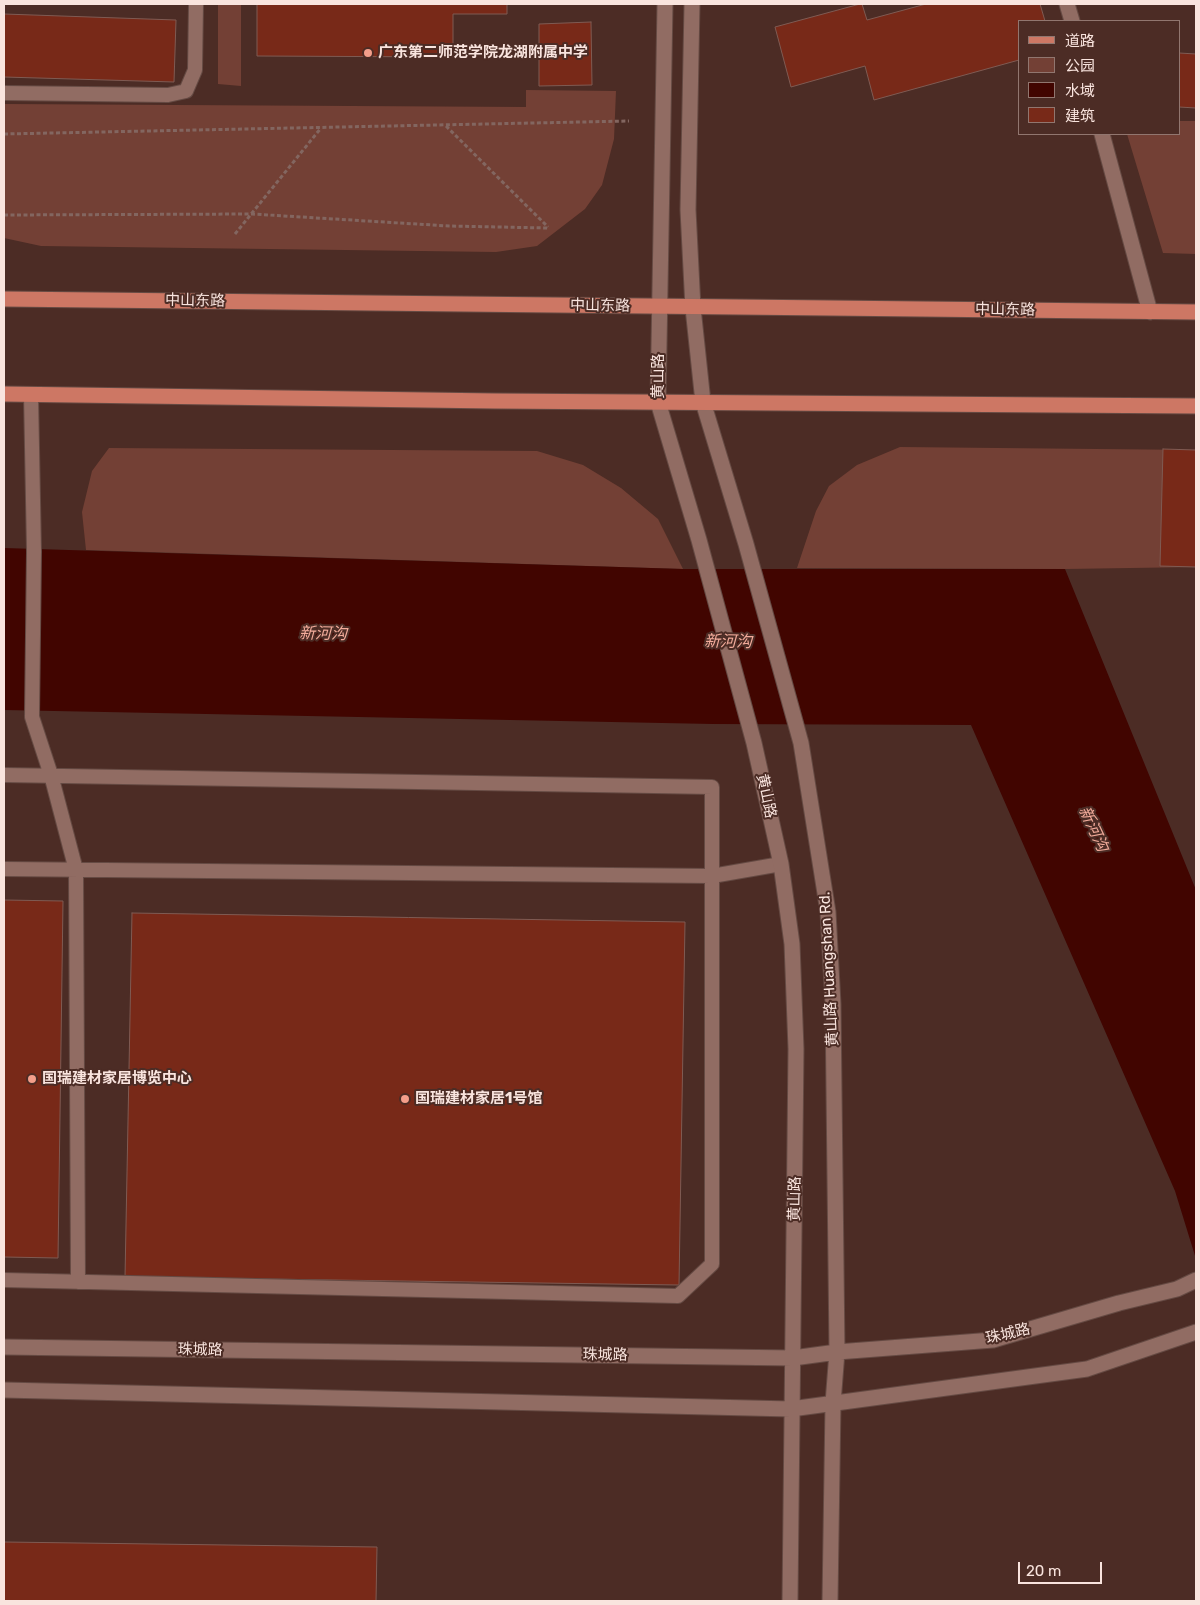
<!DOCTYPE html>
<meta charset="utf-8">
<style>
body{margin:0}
#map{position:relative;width:1200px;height:1605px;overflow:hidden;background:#4c2c25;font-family:Rubik,"Noto Sans SC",sans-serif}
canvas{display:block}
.frame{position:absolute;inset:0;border:5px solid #f9e4de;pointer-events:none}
.legend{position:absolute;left:1018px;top:20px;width:162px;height:115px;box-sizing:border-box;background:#4c2c25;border:1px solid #91766f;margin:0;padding:6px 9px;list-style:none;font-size:15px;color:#f9e4de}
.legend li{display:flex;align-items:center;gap:10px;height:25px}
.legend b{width:25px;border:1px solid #91766f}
.scale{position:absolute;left:1018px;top:1562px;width:84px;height:22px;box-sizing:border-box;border:2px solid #f9e4de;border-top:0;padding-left:6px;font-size:15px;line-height:18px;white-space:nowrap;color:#f9e4de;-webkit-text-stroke:4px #4c2c25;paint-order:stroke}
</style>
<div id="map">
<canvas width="1200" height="1605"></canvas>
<div class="frame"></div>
<ul class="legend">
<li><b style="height:6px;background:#cd7764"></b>道路</li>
<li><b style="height:14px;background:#734035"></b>公园</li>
<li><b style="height:14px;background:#410500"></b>水域</li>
<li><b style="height:14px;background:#782918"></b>建筑</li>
</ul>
<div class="scale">20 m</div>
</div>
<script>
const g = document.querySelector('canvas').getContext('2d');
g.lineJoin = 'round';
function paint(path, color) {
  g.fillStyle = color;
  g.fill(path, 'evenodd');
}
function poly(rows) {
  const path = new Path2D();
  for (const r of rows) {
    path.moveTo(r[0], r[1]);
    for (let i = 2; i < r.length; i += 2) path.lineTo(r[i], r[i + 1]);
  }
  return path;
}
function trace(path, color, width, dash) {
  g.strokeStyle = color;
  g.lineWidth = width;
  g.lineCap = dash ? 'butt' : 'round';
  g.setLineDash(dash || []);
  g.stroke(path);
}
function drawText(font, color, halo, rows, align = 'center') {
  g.font = font + ' Rubik,"Noto Sans SC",sans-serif';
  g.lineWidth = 4;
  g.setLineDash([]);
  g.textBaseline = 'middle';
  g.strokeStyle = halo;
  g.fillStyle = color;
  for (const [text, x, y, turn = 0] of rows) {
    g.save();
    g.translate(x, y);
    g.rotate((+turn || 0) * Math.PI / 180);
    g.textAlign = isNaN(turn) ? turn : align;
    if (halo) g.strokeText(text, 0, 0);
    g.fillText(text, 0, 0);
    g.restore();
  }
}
paint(poly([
 [218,4,241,4,241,86,218,84],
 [526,90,616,91,614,139,602,185,585,209,537,246,496,252,41,246,4,238,4,104,526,107],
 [1179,121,1196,121,1196,254,1163,253,1127,134,1179,134],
 [900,447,1196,450,1196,567,1065,569,797,568,816,511,829,486,857,465],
 [109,448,537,451,583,465,621,488,658,519,683,569,86,550,82,512,92,471]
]), '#734035');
paint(poly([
 [4,548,683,569,1065,569,1196,890,1196,1259,1175,1191,971,725,713,724,4,710]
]), '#410500');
const building = poly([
 [257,4,507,4,507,14,453,14,453,57,257,56,257,4],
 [860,4,862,4,867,20,926,4,1040,4,1045,21,1019,21,1019,60,874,100,865,66,791,87,775,27,860,4],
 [4,14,176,20,174,82,4,77,4,14],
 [591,22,592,85,539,86,539,24,591,22],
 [1179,53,1196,54,1196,108,1179,107,1179,53],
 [1163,449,1196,450,1196,567,1160,566,1163,449],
 [4,900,63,901,58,1258,4,1257,4,900],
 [132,913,685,922,679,1285,125,1277,132,913],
 [4,1542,377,1547,376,1601,4,1601,4,1542]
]);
paint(building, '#782918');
trace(building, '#7f5b53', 1);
const lane = poly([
 [4,93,168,95,186,91,195,70,196,4],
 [31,395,34,552,32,717,51,775,76,870,78,1282],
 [4,775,712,787,712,1264,678,1296,4,1280],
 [4,869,712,876,781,864]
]);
const street = poly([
 [1067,4,1072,21],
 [1102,134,1150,312]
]);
const secondary = poly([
 [665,4,658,402,699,540,754,743,781,864,792,944,796,1049,790,1601],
 [692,4,688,210,693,308,703,402,746,544,801,743,828,912,833,1004,837,1352,833,1403,830,1601],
 [4,1347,793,1358,837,1352,993,1340,1119,1303,1177,1289,1196,1280],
 [4,1390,791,1409,1087,1369,1196,1332]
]);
const primary = poly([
 [4,299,1196,312],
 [4,394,495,401,1196,406]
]);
trace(lane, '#654a43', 16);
trace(street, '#654a43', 17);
trace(secondary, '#654a43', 17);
trace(primary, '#654a43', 17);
trace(poly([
 [446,126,548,227],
 [4,134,629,121],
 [4,215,252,214,449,226,548,228],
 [235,234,321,128]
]), '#836660', 3, [4, 2.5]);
trace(lane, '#916c63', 14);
trace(street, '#916c63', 15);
trace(secondary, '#916c63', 15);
trace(primary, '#cd7764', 15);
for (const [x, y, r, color] of [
 [368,53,5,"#f49e8a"],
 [32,1079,5,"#f49e8a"],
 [405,1099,5,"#f49e8a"]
]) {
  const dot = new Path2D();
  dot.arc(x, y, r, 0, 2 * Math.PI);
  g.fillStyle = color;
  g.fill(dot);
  trace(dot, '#4c2c25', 2);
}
drawText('bold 15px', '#f9e4de', '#4c2c25', [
 ["广东第二师范学院龙湖附属中学",378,53],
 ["国瑞建材家居博览中心",42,1079],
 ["国瑞建材家居1号馆",415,1099]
], 'left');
drawText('15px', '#f9e4de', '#4c2c25', [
 ["中山东路",195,301,1],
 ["中山东路",600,306,1],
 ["中山东路",1005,310,1],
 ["黄山路",659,376,-90],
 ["黄山路",766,796,78],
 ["黄山路 Huangshan Rd.",829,969,-93],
 ["黄山路",795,1199,-89],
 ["珠城路",1008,1334,-13],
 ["珠城路",200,1350,1],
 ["珠城路",605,1355,1]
]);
drawText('italic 16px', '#f3ac9b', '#4c2c25', [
 ["新河沟",323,634,1],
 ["新河沟",728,642,1],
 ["新河沟",1093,829,65]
]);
</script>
